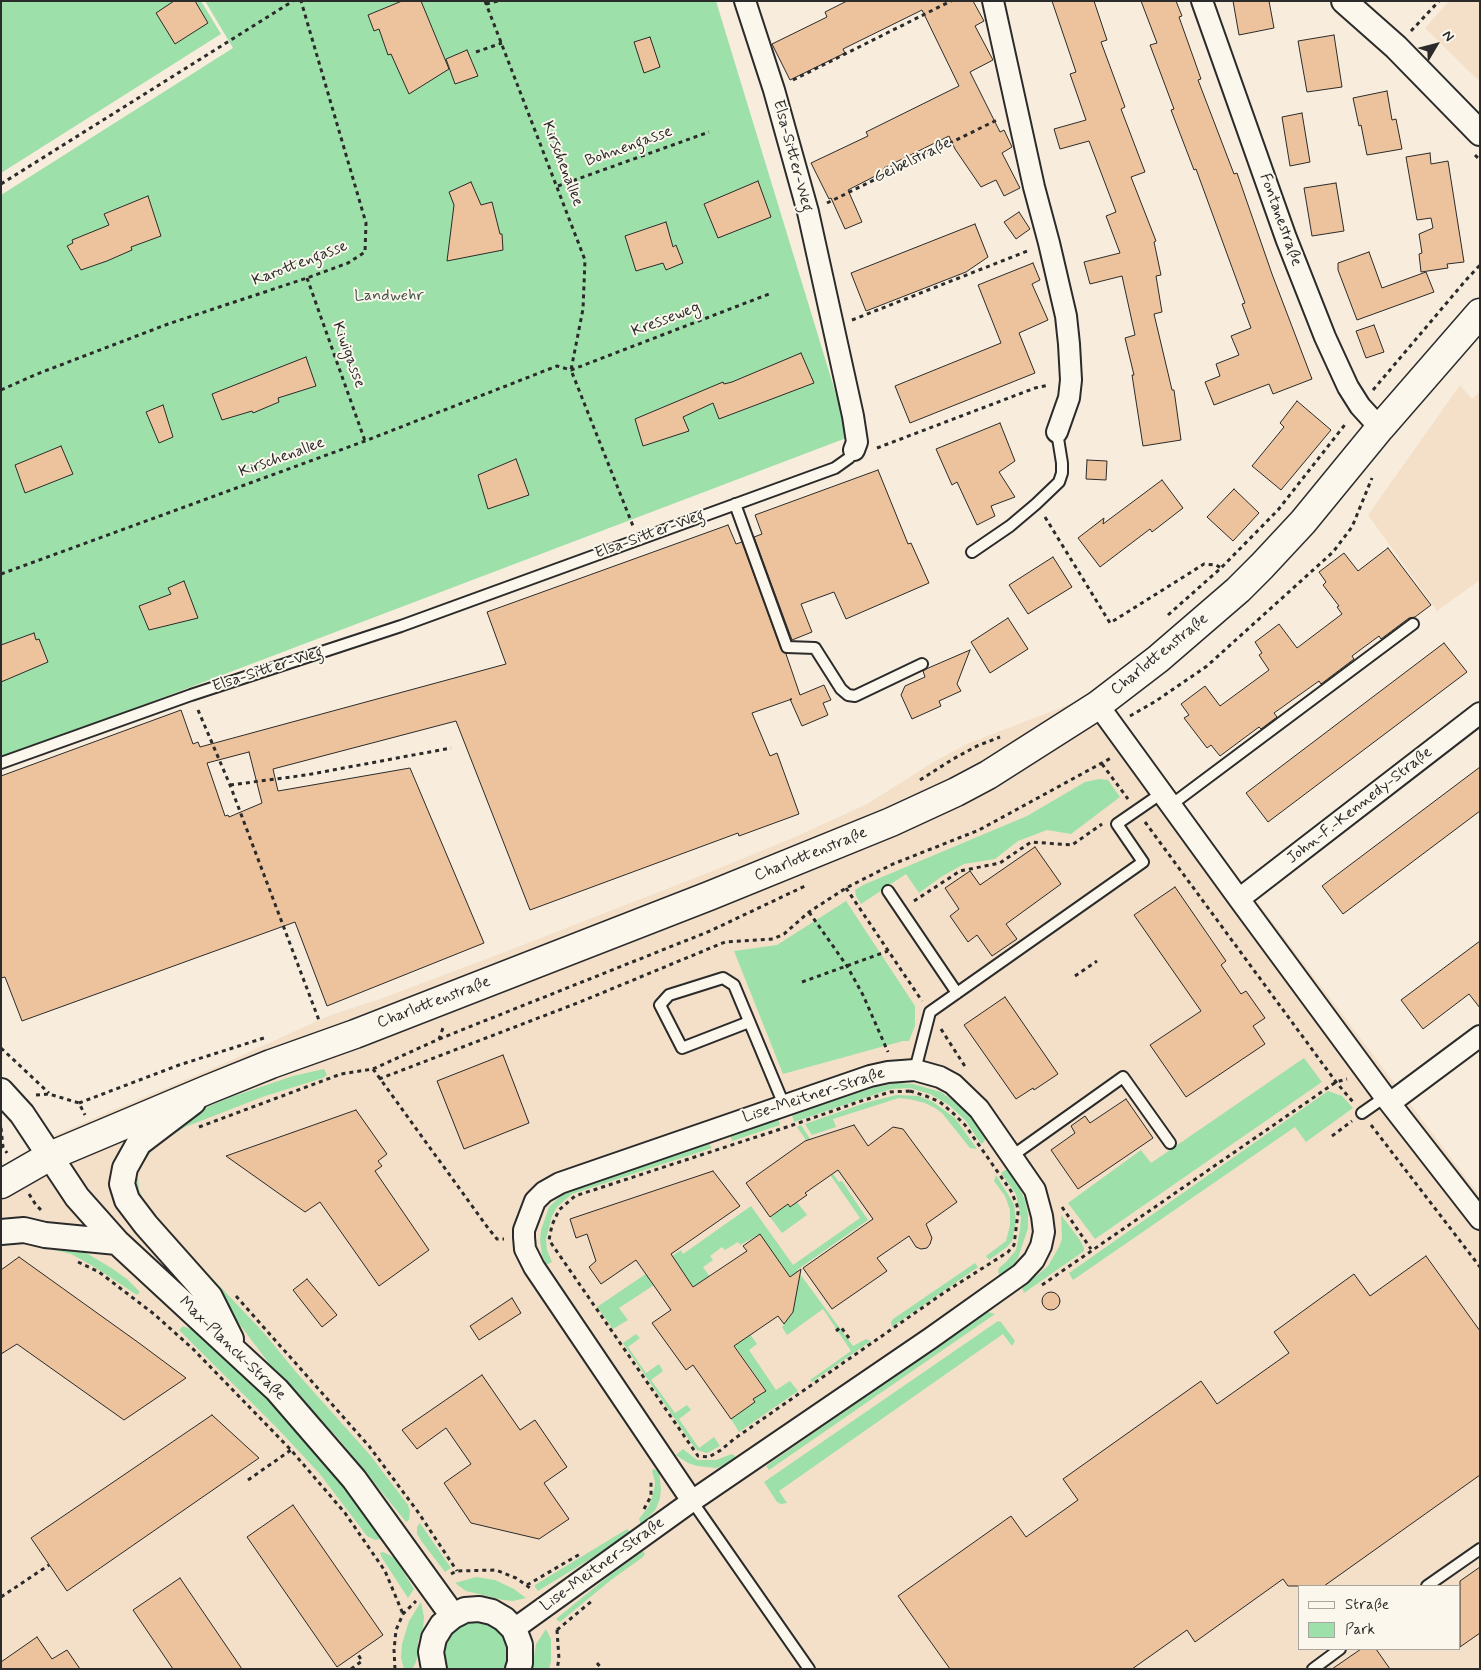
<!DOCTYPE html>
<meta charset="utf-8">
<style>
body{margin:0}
#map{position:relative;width:1481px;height:1670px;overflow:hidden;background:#f8eddc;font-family:Mynerve,sans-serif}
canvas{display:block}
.frame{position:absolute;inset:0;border:2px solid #2b2b2b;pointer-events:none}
.legend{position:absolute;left:1298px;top:1585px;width:162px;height:65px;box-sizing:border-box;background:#fbf7ec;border:1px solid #a8a59f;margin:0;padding:6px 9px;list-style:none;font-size:15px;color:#2b2b2b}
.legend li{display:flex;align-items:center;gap:10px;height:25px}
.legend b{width:25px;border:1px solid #a8a59f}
.north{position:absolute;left:1411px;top:20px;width:50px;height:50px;-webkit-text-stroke:4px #fbf7ec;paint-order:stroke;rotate:53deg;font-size:14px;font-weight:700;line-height:20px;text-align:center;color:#2b2b2b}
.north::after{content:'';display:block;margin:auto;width:18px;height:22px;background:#2b2b2b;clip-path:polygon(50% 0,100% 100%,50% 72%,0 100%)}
</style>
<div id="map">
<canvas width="1481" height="1670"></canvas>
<div class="frame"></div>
<ul class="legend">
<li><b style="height:6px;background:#fbf7ec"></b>Straße</li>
<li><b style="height:14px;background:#9ee0aa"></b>Park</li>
</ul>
<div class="north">N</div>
</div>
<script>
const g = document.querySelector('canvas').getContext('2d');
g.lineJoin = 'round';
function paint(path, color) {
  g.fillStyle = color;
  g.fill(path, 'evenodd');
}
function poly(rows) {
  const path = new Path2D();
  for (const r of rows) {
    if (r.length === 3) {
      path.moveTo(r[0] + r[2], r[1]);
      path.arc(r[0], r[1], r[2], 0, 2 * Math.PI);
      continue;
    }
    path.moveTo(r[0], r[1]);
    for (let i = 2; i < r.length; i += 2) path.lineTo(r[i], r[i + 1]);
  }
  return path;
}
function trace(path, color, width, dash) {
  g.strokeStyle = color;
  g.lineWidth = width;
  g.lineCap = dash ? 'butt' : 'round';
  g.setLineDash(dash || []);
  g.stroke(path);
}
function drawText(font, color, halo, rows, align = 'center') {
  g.font = font + ' Mynerve,sans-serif';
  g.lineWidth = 4;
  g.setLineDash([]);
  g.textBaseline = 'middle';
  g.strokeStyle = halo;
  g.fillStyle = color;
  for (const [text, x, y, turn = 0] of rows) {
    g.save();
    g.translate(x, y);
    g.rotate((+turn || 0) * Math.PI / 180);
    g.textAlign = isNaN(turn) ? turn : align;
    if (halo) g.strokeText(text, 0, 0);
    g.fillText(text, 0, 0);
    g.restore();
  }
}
paint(poly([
 [1449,1,1480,1,1480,82,1425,28],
 [1460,385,1472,399,1480,392,1480,580,1437,611,1368,515],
 [1099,693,1480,1196,1480,1669,1,1669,1,1161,9,1169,52,1136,225,1063,328,1016,380,999,502,953,715,870,797,836,867,804,935,761,969,743],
 [1300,1586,1460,1586,1460,1649,1300,1649]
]), '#f4e0c9');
paint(poly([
 [1,1,201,1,221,34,1,173],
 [205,1,716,1,849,437,1,759,1,195,233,48],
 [1099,779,1108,780,1120,797,1071,834,1047,830,1018,841,995,859,964,864,941,877,919,893,906,874,861,904,856,896,855,890,863,885,1027,816,1085,782],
 [846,901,915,1006,915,1026,909,1041,903,1041,783,1074,734,951,777,945],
 [1304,1058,1322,1082,1095,1239,1068,1203,1141,1150,1151,1163],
 [324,1069,327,1075,323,1078,265,1096,185,1127,155,1146,141,1166,134,1163,141,1151,190,1114,231,1097,293,1076],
 [896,1083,913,1084,941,1092,959,1105,974,1121,985,1139,984,1142,981,1144,966,1121,949,1105,930,1094,910,1088,891,1089,794,1122,792,1115,871,1088],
 [1328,1091,1342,1096,1353,1108,1306,1142,1295,1127,1073,1280,1069,1273],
 [896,1095,919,1096,933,1102,955,1118,977,1149,970,1148,942,1113,935,1108,925,1103,909,1099,899,1098,833,1119,836,1127,812,1135,805,1124,865,1103],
 [778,1119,780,1125,732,1141,730,1135],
 [801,1125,820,1154,819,1155,839,1182,842,1181,868,1220,797,1270,853,1346,866,1339,871,1341,812,1382,810,1380,851,1351,823,1309,787,1335,782,1327,784,1325,783,1323,793,1312,796,1297,795,1289,791,1279,760,1234,740,1245,738,1242,725,1250,722,1247,710,1256,713,1260,703,1267,757,1344,749,1350,776,1390,790,1381,798,1391,739,1432,731,1419,755,1402,753,1399,766,1390,680,1268,619,1308,628,1320,613,1329,597,1307,681,1250,683,1254,751,1206,793,1265,860,1218,797,1127],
 [709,1143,712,1148,572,1194,557,1207,552,1216,546,1239,547,1250,552,1262,546,1265,542,1255,540,1240,541,1230,549,1207,566,1191],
 [1007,1169,1020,1189,1025,1200,1028,1214,1028,1228,1018,1258,1011,1267,1000,1276,998,1272,999,1268,1006,1262,1016,1250,1020,1229,1021,1218,1016,1194,1001,1173],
 [996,1175,1014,1204,1016,1222,1012,1241,1007,1247,989,1260,986,1256,1006,1241,1010,1225,1010,1210,1005,1196,994,1181],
 [131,1176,138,1178,139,1190,145,1203,161,1224,264,1333,296,1372,370,1455,408,1505,410,1511,409,1520,406,1522,338,1438,277,1374,219,1297,138,1208],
 [797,1202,807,1215,782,1233,770,1217,788,1204,791,1207],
 [1061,1215,1080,1240,1084,1248,1084,1251,1024,1293,1022,1288,1048,1266,1059,1247,1062,1239],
 [60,1242,83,1251,113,1269,127,1279,140,1292,137,1295,93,1266,71,1254,54,1250,51,1245],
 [975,1263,978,1267,892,1327,891,1322,893,1319],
 [988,1312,995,1314,769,1470,766,1466],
 [998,1321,1001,1322,1015,1341,1012,1346,1003,1334,779,1491,787,1503,781,1504,777,1502,764,1482],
 [183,1326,198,1332,260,1389,335,1474,378,1532,381,1539,375,1540,367,1536,319,1473,278,1429,179,1330],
 [636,1334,640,1338,628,1347,646,1373,659,1364,663,1371,651,1380,675,1413,687,1405,691,1410,679,1419,699,1448,714,1437,720,1446,707,1453,697,1450,692,1444,623,1343],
 [683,1449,697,1460,716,1460,732,1454,735,1456,735,1459,728,1464,716,1468,697,1466,688,1463,676,1455],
 [653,1469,659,1471,661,1489,660,1498,656,1509,641,1525,639,1519,649,1506,654,1490,655,1482,652,1471],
 [420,1523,451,1568,445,1572,422,1542,417,1534,417,1527],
 [627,1529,630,1532,600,1553,538,1591,535,1587,535,1585,548,1577],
 [643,1551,645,1554,643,1557,611,1580,560,1622,556,1619,611,1574],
 [383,1552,395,1558,414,1589,408,1598,382,1558,380,1553],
 [476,1577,495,1580,514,1589,526,1598,513,1601,503,1600,466,1591,455,1583],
 [421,1602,424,1617,423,1629,418,1641,418,1653,416,1662,412,1669,404,1669,401,1658,402,1644,409,1621],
 [469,1621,482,1621,493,1625,502,1634,507,1645,507,1658,504,1669,449,1669,445,1660,444,1646,449,1636,458,1626],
 [546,1629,551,1639,551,1661,549,1669,532,1669,536,1644]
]), '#9ee0aa');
const building = poly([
 [174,1,195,1,208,23,175,44,156,13,174,1],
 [402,1,421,1,449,69,409,94,391,54,388,55,379,29,374,31,368,15,402,1],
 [847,1,973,1,984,21,975,26,993,60,970,72,1000,132,1004,130,1012,147,1002,153,1020,188,1004,196,996,180,981,187,955,149,949,136,884,168,885,171,848,190,862,222,845,229,831,198,829,199,811,163,868,136,866,132,959,86,922,10,843,49,845,53,790,80,772,44,827,17,825,12,847,1],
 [1052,1,1094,1,1107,40,1101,42,1125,107,1121,109,1145,172,1131,177,1156,241,1154,242,1161,275,1156,276,1162,312,1154,314,1172,390,1174,390,1181,440,1143,446,1132,375,1134,375,1125,338,1135,335,1122,276,1090,284,1084,262,1120,253,1106,216,1116,212,1089,141,1060,149,1054,129,1086,120,1070,74,1076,72,1052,1],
 [1141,1,1176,1,1182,16,1179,17,1201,79,1198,80,1234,174,1237,173,1272,274,1312,379,1273,394,1269,384,1214,405,1205,382,1220,376,1216,364,1239,355,1231,336,1251,328,1242,304,1245,303,1196,169,1194,170,1171,110,1174,109,1150,45,1157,43,1141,1],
 [1233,1,1269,1,1274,28,1239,35,1233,1],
 [1334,35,1342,87,1307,92,1298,41,1334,35],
 [650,37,660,67,644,73,634,42,650,37],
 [467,50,478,76,455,84,446,59,467,50],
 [1387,91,1392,120,1396,119,1402,149,1367,155,1361,125,1359,126,1353,98,1387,91],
 [1302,113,1310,162,1290,166,1282,117,1302,113],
 [1430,153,1431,164,1448,161,1464,262,1447,264,1448,268,1421,272,1419,254,1422,253,1419,234,1433,228,1431,218,1417,220,1406,157,1430,153],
 [758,181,771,217,718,238,704,204,758,181],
 [471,182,481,205,492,202,500,234,502,234,503,250,447,261,454,205,449,192,471,182],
 [1336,183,1344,231,1312,236,1304,188,1336,183],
 [148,196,161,236,131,247,132,250,107,261,81,270,67,246,73,243,72,240,109,225,104,214,148,196],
 [1019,212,1030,229,1016,239,1004,222,1019,212],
 [666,222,673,247,676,245,683,263,666,270,663,263,636,271,625,236,666,222],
 [975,224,988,257,966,272,866,311,851,273,975,224],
 [1369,252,1382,288,1426,272,1434,292,1357,320,1338,270,1338,263,1369,252],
 [1033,263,1040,280,1032,284,1048,320,1019,333,1035,373,910,423,895,386,1001,343,978,285,1033,263],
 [1374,325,1384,352,1366,358,1356,331,1374,325],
 [801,353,814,383,719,419,713,403,683,417,689,431,643,446,635,419,723,382,724,384,732,382,801,353],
 [306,357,316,386,278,398,279,402,253,413,252,411,222,420,212,394,306,357],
 [1297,401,1331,430,1281,490,1252,466,1284,427,1280,423,1297,401],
 [163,405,173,437,159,443,146,412,163,405],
 [1000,423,1015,461,999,472,1015,497,991,506,995,516,977,525,957,482,952,485,936,449,1000,423],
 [61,446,73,474,25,493,15,465,61,446],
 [516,459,529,495,488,509,478,475,516,459],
 [1087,460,1107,461,1106,480,1086,479,1087,460],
 [878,470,908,544,911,543,929,583,846,619,834,592,801,604,812,632,792,640,754,537,762,534,755,515,878,470],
 [1162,480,1183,508,1152,532,1150,529,1100,567,1078,538,1104,518,1103,524,1162,480],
 [1234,489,1259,513,1233,541,1207,517,1234,489],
 [728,525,736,544,742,542,781,649,786,654,800,695,824,685,831,700,823,703,828,715,802,726,790,699,792,699,752,713,770,756,777,753,799,814,739,836,738,833,530,910,456,721,273,769,278,791,410,768,484,943,327,1006,295,922,22,1021,5,977,1,978,1,776,181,710,193,744,198,742,200,747,506,664,487,612,728,525],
 [249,752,262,803,229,817,228,815,225,816,207,763,249,752],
 [1388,548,1431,605,1415,617,1409,618,1381,639,1379,636,1352,656,1354,659,1321,684,1319,681,1274,713,1277,717,1261,729,1259,727,1220,756,1211,745,1207,748,1184,718,1189,715,1181,704,1205,686,1220,706,1269,670,1259,655,1262,653,1255,642,1279,624,1297,648,1342,614,1337,607,1339,606,1323,585,1326,582,1319,572,1344,553,1358,571,1388,548],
 [1053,557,1072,587,1028,614,1009,585,1053,557],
 [184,581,198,618,149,630,139,606,171,594,168,588,184,581],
 [1008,618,1028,649,990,673,971,642,1008,618],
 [34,633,36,640,39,639,48,662,1,682,1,645,34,633],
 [1444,643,1467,672,1268,822,1246,793,1444,643],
 [970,650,957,684,961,691,939,701,941,706,912,719,901,695,905,686,925,677,923,671,926,669,970,650],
 [1480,767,1480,811,1343,914,1322,886,1480,767],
 [1035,847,1061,884,1006,924,1017,939,992,956,977,935,968,942,950,916,959,909,945,888,970,871,980,885,1035,847],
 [1175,887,1226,961,1221,965,1241,994,1246,991,1265,1018,1253,1026,1265,1044,1186,1097,1150,1045,1201,1011,1134,915,1175,887],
 [1480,941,1480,1008,1469,994,1423,1029,1401,1000,1480,941],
 [1005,997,1058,1074,1034,1090,1033,1088,1016,1099,964,1025,1005,997],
 [503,1055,529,1123,464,1149,437,1081,503,1055],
 [1126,1099,1153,1138,1078,1189,1051,1150,1075,1133,1071,1126,1085,1116,1090,1123,1126,1099],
 [356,1110,387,1154,378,1161,382,1166,375,1171,429,1250,379,1286,320,1202,305,1212,226,1156,356,1110],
 [854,1125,868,1146,893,1127,903,1129,957,1202,926,1224,932,1238,930,1244,927,1248,921,1249,916,1247,909,1236,877,1258,887,1271,832,1309,803,1268,873,1219,838,1170,805,1193,807,1195,790,1207,788,1204,770,1217,746,1183,805,1141,854,1125],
 [713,1171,740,1206,671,1254,693,1287,747,1251,743,1246,760,1234,790,1277,801,1269,793,1312,784,1324,778,1316,734,1346,766,1391,753,1399,755,1402,731,1419,693,1365,686,1370,652,1323,671,1310,636,1260,601,1284,589,1267,596,1261,587,1234,576,1238,570,1219,713,1171],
 [1426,1256,1480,1331,1480,1475,1324,1586,1288,1586,1283,1579,1195,1642,1187,1630,1132,1669,950,1669,898,1596,1011,1516,1026,1537,1078,1500,1063,1479,1201,1381,1217,1404,1289,1353,1274,1332,1354,1274,1370,1296,1426,1256],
 [19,1257,139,1343,186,1378,124,1420,17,1344,1,1354,1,1270,19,1257],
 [307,1279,337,1315,322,1327,293,1290,307,1279],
 [1051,1301,9],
 [512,1298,521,1313,479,1340,470,1326,512,1298],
 [482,1375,520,1430,535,1420,567,1467,544,1483,569,1519,539,1539,471,1523,444,1483,471,1464,446,1428,417,1449,402,1430,482,1375],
 [212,1415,259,1458,67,1591,31,1538,212,1415],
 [293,1505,383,1635,337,1667,247,1537,293,1505],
 [1480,1567,1480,1633,1460,1647,1460,1581,1480,1567],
 [180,1578,242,1669,173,1669,133,1610,180,1578],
 [37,1637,52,1659,67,1650,80,1669,1,1669,1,1662,37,1637],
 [1361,1649,1376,1649,1390,1669,1332,1669,1361,1649]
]);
paint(building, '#ecc39c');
trace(building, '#2b2b2b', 1);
const service = poly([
 [735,504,787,647,815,648,841,689,848,695,855,696,922,664],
 [972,552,1010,526,1036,504,1059,482,1062,473,1062,463,1057,432],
 [1,763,191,695,401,626,835,468,849,458,854,450],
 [1171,805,1413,624],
 [888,891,957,993],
 [749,1022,682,1048,660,1005,669,995,723,978,734,985,784,1105],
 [915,1070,930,1012,1143,862,1117,824,1162,793],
 [1362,1113,1385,1097],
 [1012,1156,1123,1077,1170,1143],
 [692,1501,809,1669],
 [1427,1586,1480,1549],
 [1313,1669,1340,1649]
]);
const minor = poly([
 [745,1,774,90,808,212,853,416,857,442,854,450],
 [993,1,1034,187,1049,243,1066,316,1069,344,1071,380,1069,398,1057,432],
 [1202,1,1286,238,1325,337,1348,387,1360,406,1380,428],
 [1098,705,1239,899,1385,1097,1480,1219],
 [1239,899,1480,713],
 [1390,1103,1480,1036],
 [514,1629,692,1501,931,1338,1021,1274,1034,1260,1041,1246,1044,1232,1042,1216,1035,1190,979,1109,953,1084,940,1077,915,1070,888,1072,870,1076,560,1183,544,1192,535,1201,524,1230,524,1237,525,1249,534,1267,692,1501]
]);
const tertiary = poly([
 [1344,1,1396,47,1480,133],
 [1,1091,22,1114,77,1197,117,1242,277,1390,354,1479,453,1616],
 [193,1102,139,1143,125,1168,122,1184,127,1200,146,1225,210,1297,231,1339],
 [1,1232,24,1230,45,1235,117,1242],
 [434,1669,431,1652,434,1638,442,1625,453,1616,465,1610,479,1609,492,1612,504,1619,514,1629,520,1645,520,1663,518,1669]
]);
const secondary = poly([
 [1,1184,50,1156,209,1089,271,1064,355,1034,709,896,891,822,956,792,988,775,1098,705,1158,659,1238,590,1262,566,1303,522,1380,428,1480,313]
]);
trace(service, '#2b2b2b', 14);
trace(minor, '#2b2b2b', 24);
trace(tertiary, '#2b2b2b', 28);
trace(secondary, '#2b2b2b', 31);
trace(poly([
 [485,1,585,260,583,309,571,370,633,526],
 [486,4,498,1],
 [1411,31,1439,1],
 [476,52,502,43],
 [793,80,951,1],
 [1475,155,1480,160],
 [1,184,293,1],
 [558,186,709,132],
 [827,203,999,119],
 [307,278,365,441],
 [852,320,1030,250],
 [1,390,37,374,168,324,307,278,348,263,365,252,366,223,301,1],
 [1373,390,1466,280,1480,265],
 [877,448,1035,388,1049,385],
 [1045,517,1110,623,1204,564,1216,565,1221,568],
 [1,574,365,441,557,366,571,370,769,294],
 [1168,615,1221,568,1278,510,1347,422],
 [198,710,230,785,320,1023],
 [1130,716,1156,701,1207,666,1333,552,1352,527,1372,478],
 [1102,764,1128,799],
 [920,780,953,759,977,746,1000,737],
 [230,785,306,775,451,748],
 [1145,822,1336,1082,1353,1102],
 [846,888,922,1001],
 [914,901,960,871,1000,863,1031,842,1072,845,1102,824],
 [809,912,847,966,863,995,888,1052],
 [1075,976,1097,961],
 [802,982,888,951],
 [941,1029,966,1068],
 [439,1039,710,931,805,886],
 [1,1048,49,1093],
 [373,1069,488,1228,497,1239,504,1239],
 [379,1079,580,1002,725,942,773,939,784,934,809,912,846,888,893,864,979,830,1111,758],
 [910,1091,926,1096,940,1102,954,1114,965,1125,1011,1191,1017,1205,1018,1213,1014,1245,1008,1252,945,1292,734,1439,721,1450,709,1457,698,1456,549,1240,552,1225,559,1210,575,1196,790,1126,858,1102,890,1092,910,1091],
 [36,1095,49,1094,79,1103,85,1115],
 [79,1103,179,1065,264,1038],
 [1371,1125,1480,1267],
 [199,1127,341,1074,373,1069,439,1039,444,1025],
 [1,1128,3,1147,7,1153],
 [1332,1136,1352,1121],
 [29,1194,36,1205,42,1211],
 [1062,1207,1091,1249],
 [78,1262,99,1272,154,1314,193,1349,291,1450,345,1513,385,1571,403,1614],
 [1042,1285,1336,1082,1347,1079],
 [236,1296,369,1446,418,1512,457,1571],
 [836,1331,841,1327,849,1338],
 [248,1480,291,1450],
 [644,1509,651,1496,651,1479],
 [451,1574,457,1571,496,1570,516,1578,533,1590],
 [527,1585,580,1554],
 [1,1597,49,1565],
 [557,1630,593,1600],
 [557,1630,559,1659,557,1669],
 [597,1663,602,1669],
 [351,1669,362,1661,357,1653],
 [395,1669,394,1650,396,1630,403,1614,416,1601]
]), '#2b2b2b', 3, [4, 4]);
trace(service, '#fbf7ec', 10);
trace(minor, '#fbf7ec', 20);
trace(tertiary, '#fbf7ec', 24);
trace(secondary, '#fbf7ec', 28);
drawText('16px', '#2b2b2b', '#fbf7ec', [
 ["Bohnengasse",629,147,-20],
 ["Elsa-Sitter-Weg",792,156,75],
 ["Geibelstraße",913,161,-26],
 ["Kirschenallee",562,164,69],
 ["Fontanestraße",1280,220,70],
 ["Karottengasse",300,264,-21],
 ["Kresseweg",666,320,-21],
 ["Kiwigasse",348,355,70],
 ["Kirschenallee",282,458,-20],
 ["Elsa-Sitter-Weg",650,535,-20],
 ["Charlottenstraße",1160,655,-39],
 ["Elsa-Sitter-Weg",268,670,-18],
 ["John-F.-Kennedy-Straße",1360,806,-38],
 ["Charlottenstraße",811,855,-22],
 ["Charlottenstraße",434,1003,-21],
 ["Lise-Meitner-Straße",814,1096,-18],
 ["Max-Planck-Straße",232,1349,44],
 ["Lise-Meitner-Straße",603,1565,-36]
]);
drawText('16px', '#48584b', '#fbf7ec', [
 ["Landwehr",389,297]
]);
</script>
